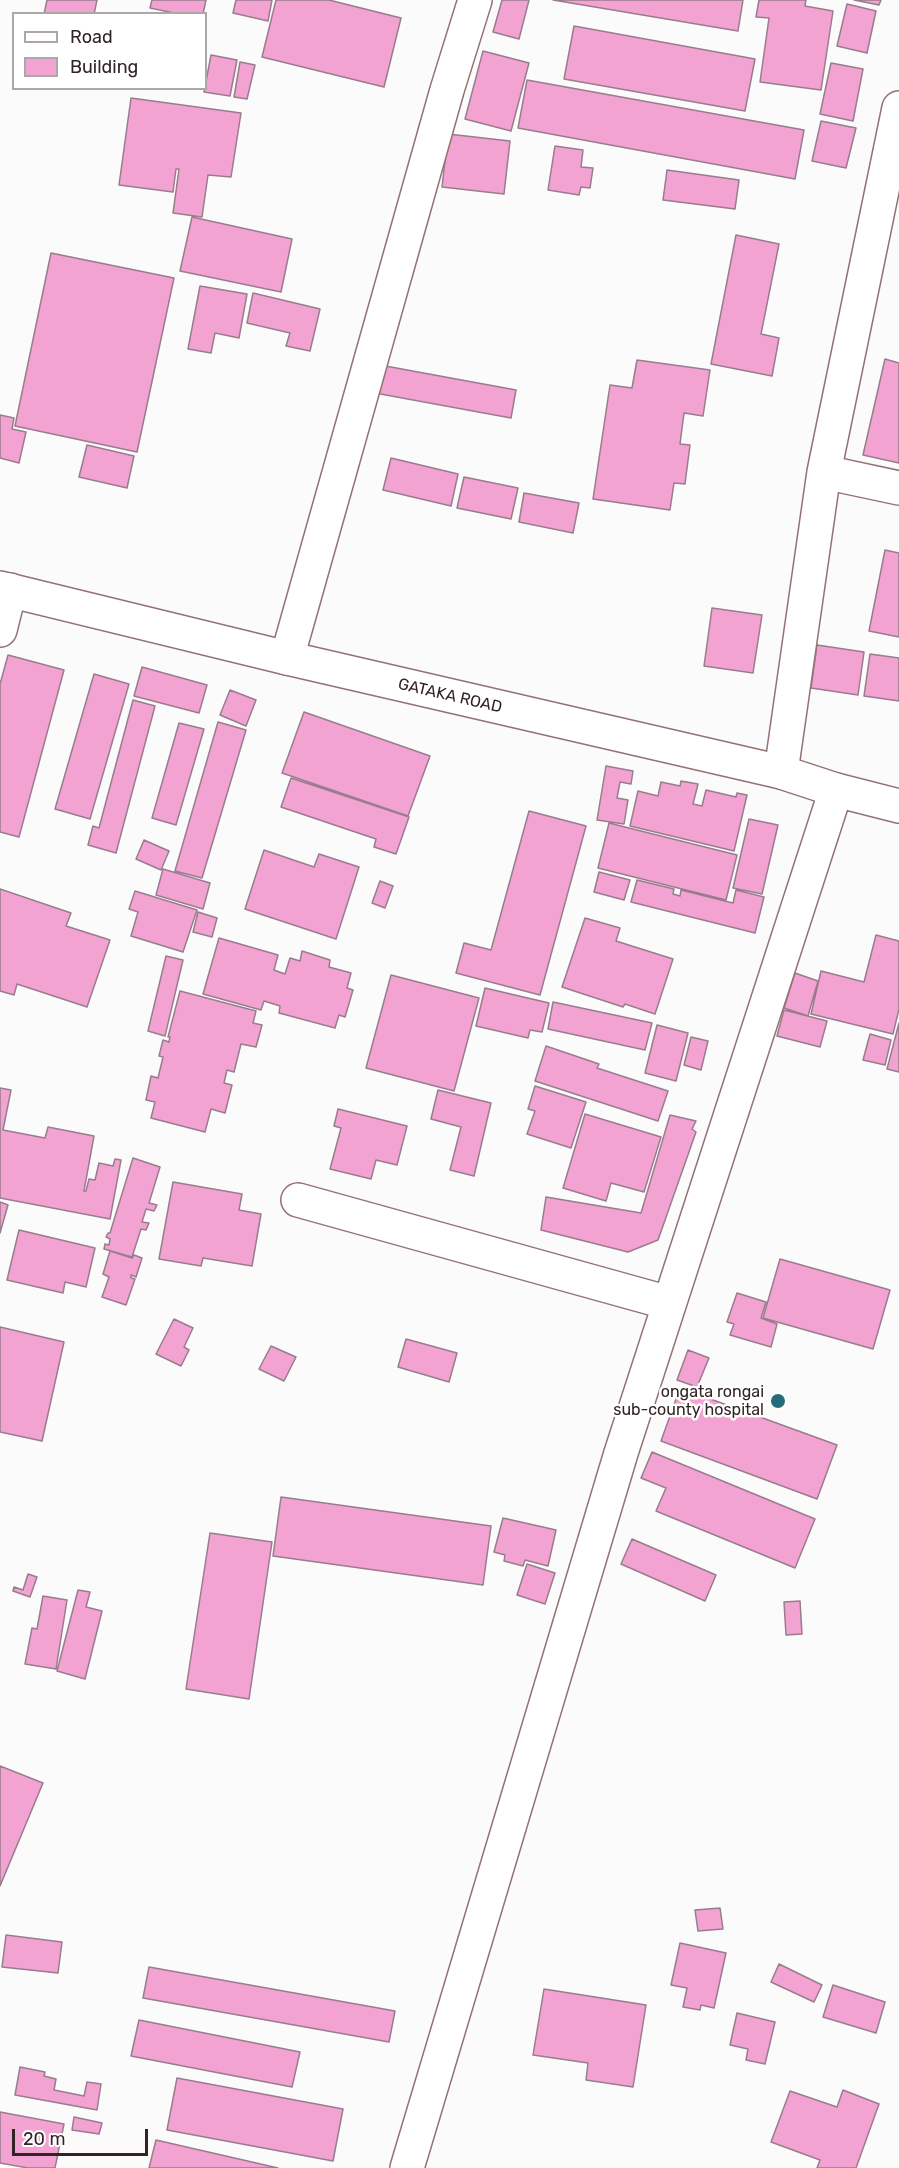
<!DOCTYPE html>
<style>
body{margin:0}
#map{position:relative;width:899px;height:2168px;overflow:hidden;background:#fbfbfb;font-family:Rubik,sans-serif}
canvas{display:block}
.legend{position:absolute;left:12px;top:12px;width:195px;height:78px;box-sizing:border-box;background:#fff;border:2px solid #ada7a7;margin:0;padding:8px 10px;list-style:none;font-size:18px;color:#322424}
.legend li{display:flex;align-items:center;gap:12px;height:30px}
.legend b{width:30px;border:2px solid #ada7a7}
.scale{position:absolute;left:12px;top:2129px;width:136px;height:27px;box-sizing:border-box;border:3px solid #322424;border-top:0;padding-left:8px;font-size:18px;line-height:21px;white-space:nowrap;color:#322424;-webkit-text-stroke:4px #fff;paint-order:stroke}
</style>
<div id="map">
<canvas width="899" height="2168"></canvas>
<ul class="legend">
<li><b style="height:8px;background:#fff"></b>Road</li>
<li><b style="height:16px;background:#f3a3d2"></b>Building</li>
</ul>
<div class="scale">20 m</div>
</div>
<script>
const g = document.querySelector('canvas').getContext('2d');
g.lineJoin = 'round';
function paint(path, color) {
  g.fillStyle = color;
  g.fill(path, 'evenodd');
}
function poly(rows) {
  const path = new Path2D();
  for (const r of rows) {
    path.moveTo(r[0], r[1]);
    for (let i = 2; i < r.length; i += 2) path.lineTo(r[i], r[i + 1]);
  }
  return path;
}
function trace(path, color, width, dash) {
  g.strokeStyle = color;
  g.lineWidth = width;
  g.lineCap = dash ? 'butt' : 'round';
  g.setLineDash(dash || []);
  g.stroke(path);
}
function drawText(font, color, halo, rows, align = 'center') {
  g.font = font + ' Rubik,sans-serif';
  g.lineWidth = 5;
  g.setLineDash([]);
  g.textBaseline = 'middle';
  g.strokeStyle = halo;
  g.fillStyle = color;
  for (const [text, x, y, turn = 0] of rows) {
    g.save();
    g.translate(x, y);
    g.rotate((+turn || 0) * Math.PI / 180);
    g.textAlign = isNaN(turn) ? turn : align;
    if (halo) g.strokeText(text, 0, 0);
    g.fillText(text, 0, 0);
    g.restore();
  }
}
const building = poly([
 [47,0,97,0,94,14,44,14,47,0],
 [152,0,206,0,203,14,179,14,150,8,152,0],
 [236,0,272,0,268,21,233,13,236,0],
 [276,0,329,0,401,18,384,87,262,57,276,0],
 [502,0,529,0,519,39,493,32,502,0],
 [553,0,743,0,738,31,553,0],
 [759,0,806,0,805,6,833,11,821,90,760,82,769,18,756,17,759,0],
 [854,0,881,0,879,5,854,0],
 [847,4,876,11,867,53,837,46,847,4],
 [574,26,755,59,745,111,564,79,574,26],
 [483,51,529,63,511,131,465,119,483,51],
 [211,55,237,60,230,96,204,92,211,55],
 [240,62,255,65,247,99,234,97,240,62],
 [831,63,863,69,853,121,820,114,831,63],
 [527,80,804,130,795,179,518,128,527,80],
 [131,98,241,113,231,177,208,175,202,217,173,213,179,169,176,169,173,192,119,185,131,98],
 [821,121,856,128,846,168,812,161,821,121],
 [448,134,510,141,504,194,442,187,448,134],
 [555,146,583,150,581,167,593,168,590,188,581,187,579,195,548,190,555,146],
 [667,170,739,180,735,209,663,200,667,170],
 [192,217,292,239,281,292,180,271,192,217],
 [736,235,779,244,761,334,779,338,772,376,711,364,736,235],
 [51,253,174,278,137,452,15,426,51,253],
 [200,286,247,294,239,338,215,333,211,353,188,349,200,286],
 [253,293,320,309,310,351,286,346,290,333,247,323,253,293],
 [885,359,899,363,899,463,863,455,885,359],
 [637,360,710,370,703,416,684,413,680,444,690,445,685,484,674,483,670,510,593,499,610,385,632,388,637,360],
 [380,365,516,390,511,418,375,393,380,365],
 [0,415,14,418,12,429,26,432,19,463,0,458,0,415],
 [87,445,134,456,127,488,79,477,87,445],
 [391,458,458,474,451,506,383,490,391,458],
 [464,477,518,488,511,519,457,508,464,477],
 [524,493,579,503,573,533,519,522,524,493],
 [885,550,899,553,899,637,869,631,885,550],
 [712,608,762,615,753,673,704,666,712,608],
 [817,645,864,652,858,695,811,688,817,645],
 [870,654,899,658,899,701,864,696,870,654],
 [8,655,64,670,19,837,0,832,0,684,8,655],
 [142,667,207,685,199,713,134,696,142,667],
 [94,674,129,684,90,819,55,809,94,674],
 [230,690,256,700,246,726,220,715,230,690],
 [133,700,155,706,116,853,88,845,93,826,99,828,133,700],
 [304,712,430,756,408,816,282,773,304,712],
 [218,722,246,730,202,878,175,871,218,722],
 [179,723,204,729,176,825,152,818,179,723],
 [606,766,633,771,631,784,620,782,617,798,628,800,624,824,597,820,606,766],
 [291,778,409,817,396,854,374,847,376,839,281,807,291,778],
 [681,781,698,784,693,804,702,806,706,790,736,797,737,793,747,795,734,851,630,826,638,791,658,796,661,782,680,786,681,781],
 [529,811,586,826,540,995,456,973,464,943,491,950,529,811],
 [749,819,778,825,762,894,733,888,749,819],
 [609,823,737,855,726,900,598,868,609,823],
 [144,840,169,851,161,870,136,859,144,840],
 [264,850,314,867,319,854,359,867,336,939,245,909,264,850],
 [163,869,210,883,203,909,156,895,163,869],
 [599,872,630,880,624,900,594,892,599,872],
 [637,880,674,889,673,894,680,896,681,890,733,903,736,890,764,897,755,933,631,902,637,880],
 [380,881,393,886,385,908,372,903,380,881],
 [0,889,71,913,66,926,110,940,87,1007,17,984,14,995,0,991,0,889],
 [135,891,197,910,183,952,131,936,138,912,129,909,135,891],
 [198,912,217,918,212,937,193,932,198,912],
 [585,918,620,928,616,941,673,959,655,1014,625,1004,623,1007,562,987,585,918],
 [876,935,899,941,899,1009,893,1034,811,1014,821,971,864,982,876,935],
 [219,938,278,955,274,970,285,974,290,958,300,961,302,951,330,960,329,967,351,973,347,988,353,990,345,1017,339,1015,335,1028,279,1013,280,1006,264,1001,261,1010,203,994,219,938],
 [166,956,183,960,165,1036,148,1031,166,956],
 [795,973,818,981,808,1016,784,1008,795,973],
 [391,975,479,998,454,1091,366,1068,391,975],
 [485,988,549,1003,542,1032,530,1030,528,1038,476,1026,485,988],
 [180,991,256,1011,253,1023,262,1025,256,1047,241,1044,234,1072,227,1070,224,1083,232,1085,225,1113,211,1109,205,1132,151,1118,155,1102,146,1100,151,1076,158,1078,163,1057,159,1056,163,1040,169,1042,170,1037,168,1037,180,991],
 [553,1002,652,1023,645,1050,548,1029,553,1002],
 [784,1010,827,1021,820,1047,777,1036,784,1010],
 [899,1023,899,1072,887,1069,899,1023],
 [657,1025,688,1033,676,1081,645,1073,657,1025],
 [870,1034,891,1040,885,1065,863,1060,870,1034],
 [691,1037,708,1041,701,1070,684,1065,691,1037],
 [546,1046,599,1064,597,1068,668,1091,658,1121,535,1081,546,1046],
 [535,1086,586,1102,571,1148,527,1134,535,1111,528,1109,535,1086],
 [0,1088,11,1090,3,1130,45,1138,48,1127,94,1136,84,1191,86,1191,89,1179,95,1180,99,1163,113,1166,115,1159,121,1160,110,1219,0,1198,0,1088],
 [438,1090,491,1103,474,1176,450,1170,461,1127,431,1119,438,1090],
 [338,1109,407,1126,397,1165,376,1160,371,1179,330,1169,341,1128,334,1126,338,1109],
 [585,1114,661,1137,644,1192,611,1183,606,1201,563,1188,585,1114],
 [670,1115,696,1121,692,1129,696,1132,658,1240,628,1252,541,1230,546,1197,641,1213,670,1115],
 [133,1158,160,1167,149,1203,157,1205,154,1211,146,1209,142,1222,149,1223,146,1230,141,1229,132,1257,104,1249,105,1244,109,1245,110,1239,106,1237,108,1233,110,1233,133,1158],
 [173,1182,242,1194,239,1210,261,1214,252,1266,203,1258,201,1266,159,1259,173,1182],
 [0,1202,8,1205,0,1233,0,1202],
 [19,1230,95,1248,86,1287,65,1282,63,1293,7,1280,19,1230],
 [110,1251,132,1258,134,1255,142,1258,136,1277,131,1275,131,1278,135,1279,126,1305,102,1297,109,1277,103,1274,110,1251],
 [780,1259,890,1290,873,1349,763,1318,780,1259],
 [737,1293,766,1302,761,1318,777,1324,771,1347,730,1335,734,1324,727,1322,737,1293],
 [174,1319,193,1328,184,1347,189,1350,181,1366,156,1354,174,1319],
 [0,1327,64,1342,42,1441,0,1432,0,1327],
 [406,1339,457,1353,449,1382,398,1367,406,1339],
 [271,1346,296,1357,284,1381,259,1369,271,1346],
 [688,1350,709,1358,697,1387,677,1380,688,1350],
 [680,1388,837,1445,817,1499,661,1441,680,1388],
 [652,1452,815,1519,795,1568,656,1511,666,1488,641,1478,652,1452],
 [281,1497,491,1526,483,1585,273,1556,281,1497],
 [503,1518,556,1530,548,1566,525,1560,523,1566,504,1561,505,1555,494,1552,503,1518],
 [210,1533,272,1542,249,1699,186,1689,210,1533],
 [632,1539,716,1575,705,1601,621,1564,632,1539],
 [527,1564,555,1573,545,1604,517,1595,527,1564],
 [28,1574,37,1577,30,1597,13,1591,14,1587,23,1590,28,1574],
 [78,1590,90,1592,86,1607,102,1611,85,1679,57,1671,78,1590],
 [43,1596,67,1600,56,1669,25,1664,32,1628,37,1629,43,1596],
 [800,1601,802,1634,786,1635,784,1602,800,1601],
 [0,1766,43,1783,0,1886,0,1766],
 [720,1908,723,1929,698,1931,695,1910,720,1908],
 [6,1935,62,1942,58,1973,2,1967,6,1935],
 [680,1943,726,1953,714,2008,701,2005,700,2010,683,2007,687,1988,671,1985,680,1943],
 [779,1964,822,1985,814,2002,771,1982,779,1964],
 [149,1967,395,2011,389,2042,143,1998,149,1967],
 [833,1985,885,2002,876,2033,823,2017,833,1985],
 [544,1989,646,2005,633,2087,586,2080,588,2063,533,2055,544,1989],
 [737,2013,775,2022,765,2064,746,2060,748,2049,730,2045,737,2013],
 [139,2020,300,2052,292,2087,131,2056,139,2020],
 [20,2067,45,2072,44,2076,56,2079,54,2090,84,2096,87,2082,101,2084,97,2110,15,2095,20,2067],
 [177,2078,343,2109,333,2161,167,2130,177,2078],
 [843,2090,879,2104,856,2168,817,2168,820,2160,771,2142,790,2091,837,2107,843,2090],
 [0,2112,64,2124,55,2168,28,2168,0,2163,0,2112],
 [74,2117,102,2123,99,2134,72,2130,74,2117],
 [156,2140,278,2168,149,2168,156,2140]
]);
paint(building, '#f3a3d2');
trace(building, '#997c8d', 1.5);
const street = poly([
 [824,472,899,488],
 [0,630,10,590],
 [287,658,447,90,475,0],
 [781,772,824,472,899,108],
 [298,1200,669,1303],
 [407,2168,621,1453,836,790]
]);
const secondary = poly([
 [0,588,287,658,781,772,836,790,899,806]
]);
trace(street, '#947273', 36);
trace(secondary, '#947273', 36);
trace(street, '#fff', 33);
trace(secondary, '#fff', 33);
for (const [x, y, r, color] of [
 [778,1401,8,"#246c79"]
]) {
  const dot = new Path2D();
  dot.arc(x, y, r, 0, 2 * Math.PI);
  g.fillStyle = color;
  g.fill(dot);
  trace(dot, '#fff', 2);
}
drawText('16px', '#322424', '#fff', [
 ["GATAKA ROAD",450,696,13]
]);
drawText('16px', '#322424', '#fff', [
 ["ongata rongai",764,1392],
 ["sub-county hospital",764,1410]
], 'right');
</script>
